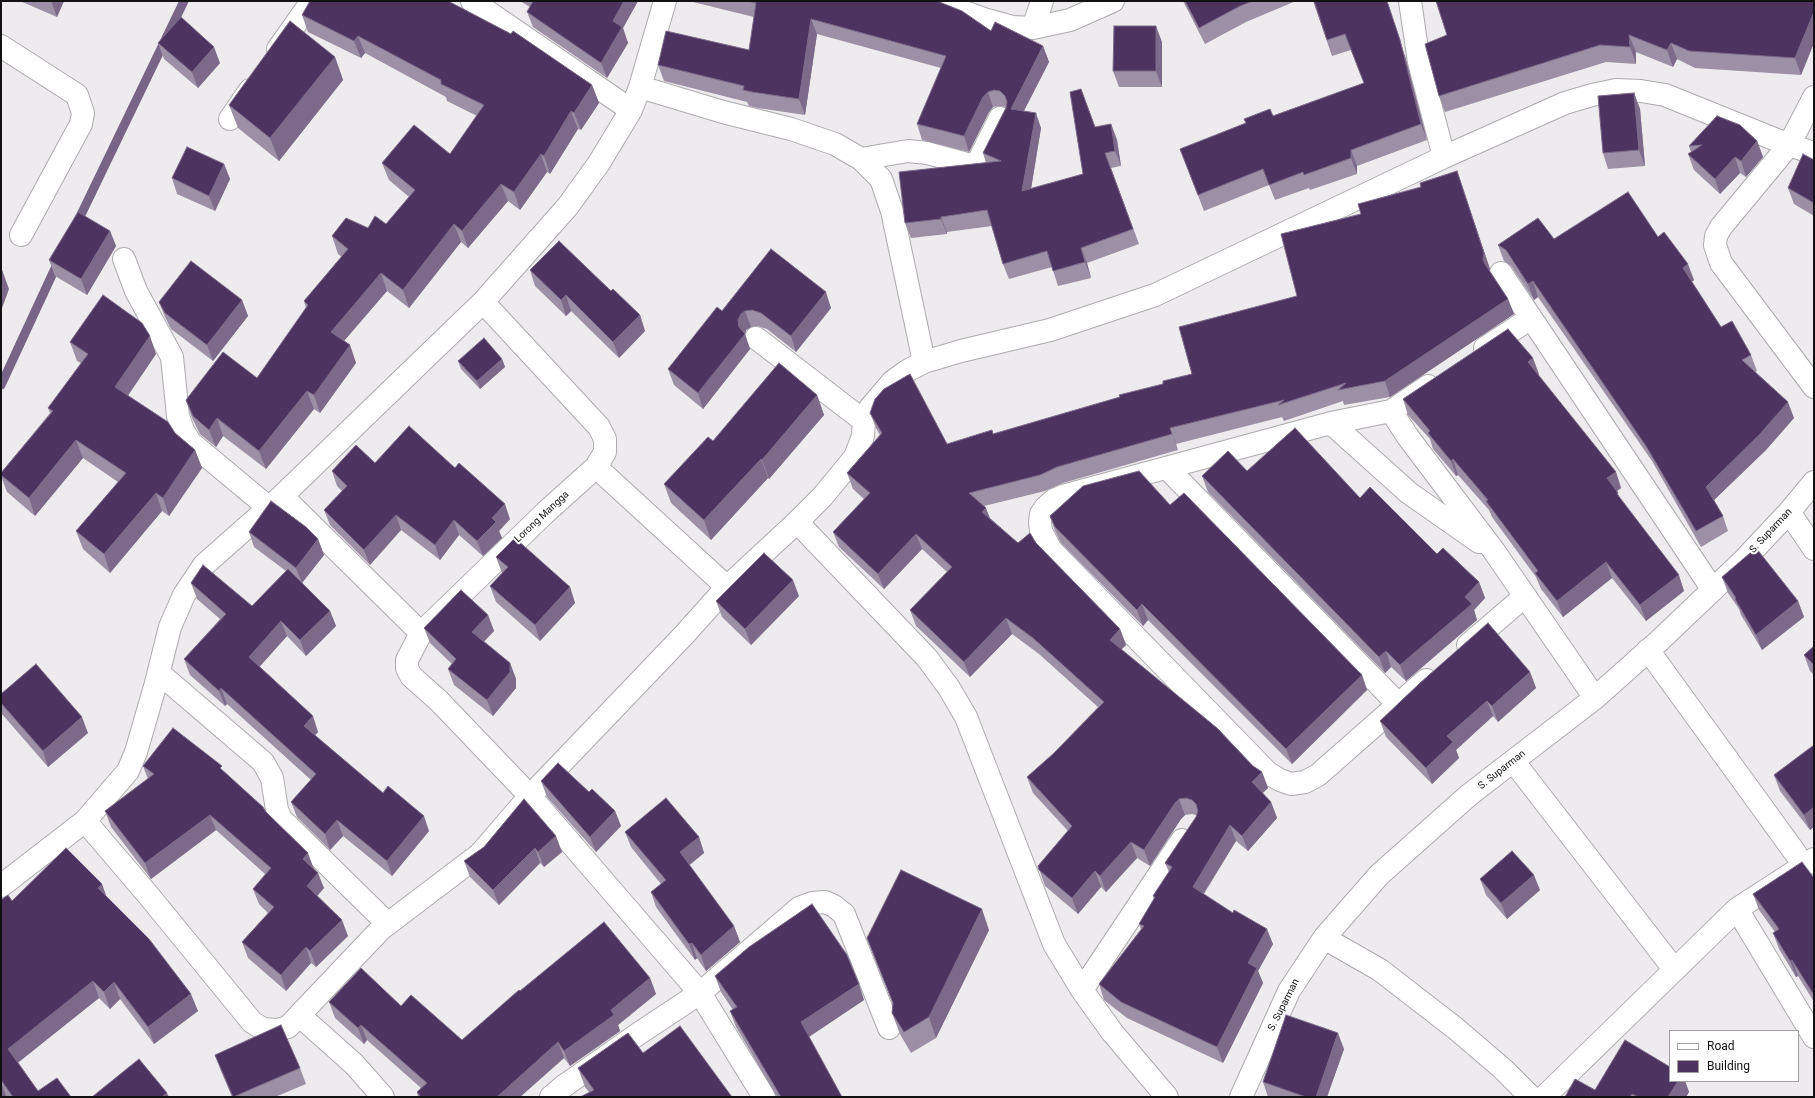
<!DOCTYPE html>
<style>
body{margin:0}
#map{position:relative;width:1815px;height:1098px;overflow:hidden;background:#edebee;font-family:Roboto,sans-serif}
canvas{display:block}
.frame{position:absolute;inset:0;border:2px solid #121112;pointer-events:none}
.legend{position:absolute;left:1669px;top:1030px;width:130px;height:52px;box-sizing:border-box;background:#fff;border:1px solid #a0a0a0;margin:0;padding:5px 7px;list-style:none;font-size:12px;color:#121112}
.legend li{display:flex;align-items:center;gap:8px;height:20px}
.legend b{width:20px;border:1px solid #a0a0a0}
</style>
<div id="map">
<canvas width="1815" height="1098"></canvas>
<div class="frame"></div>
<ul class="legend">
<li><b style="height:5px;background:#fff"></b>Road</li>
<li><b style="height:11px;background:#4d335f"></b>Building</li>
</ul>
</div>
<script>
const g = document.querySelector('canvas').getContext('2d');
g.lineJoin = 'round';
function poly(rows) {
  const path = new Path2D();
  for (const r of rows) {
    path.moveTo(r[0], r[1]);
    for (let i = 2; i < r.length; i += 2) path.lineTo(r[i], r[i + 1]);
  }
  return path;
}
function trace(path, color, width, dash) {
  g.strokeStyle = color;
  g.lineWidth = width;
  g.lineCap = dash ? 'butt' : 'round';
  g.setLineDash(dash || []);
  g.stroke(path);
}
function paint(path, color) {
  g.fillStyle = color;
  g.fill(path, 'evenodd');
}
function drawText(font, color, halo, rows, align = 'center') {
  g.font = font + ' Roboto,sans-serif';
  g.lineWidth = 4;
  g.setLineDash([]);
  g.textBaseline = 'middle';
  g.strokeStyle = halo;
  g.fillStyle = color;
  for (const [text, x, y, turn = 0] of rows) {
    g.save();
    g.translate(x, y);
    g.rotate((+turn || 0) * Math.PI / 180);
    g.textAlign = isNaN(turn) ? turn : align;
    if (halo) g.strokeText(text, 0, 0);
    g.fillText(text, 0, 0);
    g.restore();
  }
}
trace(poly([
 [77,223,184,1],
 [1,385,58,262]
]), '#786487', 9);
const street = poly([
 [472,1,631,110],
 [934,1,984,19,1013,27,1033,28,1070,20,1113,1],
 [1410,1,1419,62,1444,157],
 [1033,28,1042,1],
 [1,46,77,95,83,113,81,124,21,235],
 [278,49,312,1],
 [640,87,723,112,791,129,835,144,861,159,881,179,892,211,924,362],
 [1814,97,1789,145,1721,227,1716,236,1715,245,1721,263,1814,387],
 [230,119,250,90],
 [861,159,908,151,927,153,971,165,978,162,1000,118],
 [124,259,136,291,172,357,178,416,183,430,190,442,268,507],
 [1501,273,1713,590],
 [483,302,599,427,605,439,605,452,596,467,547,511,421,633,407,660,407,668,411,676,439,701,530,796,700,993,764,1097],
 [756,338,864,421],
 [1485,348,1531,318],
 [1391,411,1408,437,1494,551,1595,698],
 [1331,423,1409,493,1479,542],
 [596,467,727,587],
 [1167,468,1398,704],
 [282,496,421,633],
 [1789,512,1814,549],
 [797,522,927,658,949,688,966,717,1054,944,1082,990,1112,1032,1167,1097],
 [1468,645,1525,596],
 [1648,650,1796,854],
 [159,673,263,762,272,778,277,810,281,819,388,924],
 [1426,680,1318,775,1305,782,1291,784,1280,780,1268,773,1051,550,1041,531,1040,522,1041,514,1046,507,1054,500,1066,495,1331,423,1391,411,1428,386],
 [1514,762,1674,969],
 [85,821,149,896,252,1022,263,1029,278,1030,288,1027,381,929,480,854,530,796,684,635,727,587,797,522,823,496,855,457,863,436,864,421,870,408,892,382,907,371,924,362,961,351,1050,330,1155,295,1444,157,1565,103,1592,95,1616,90,1641,91,1665,95,1789,145,1814,153],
 [1,886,85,821,128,771,136,752,156,683,170,627,184,595,204,565,282,496,483,302,568,206,599,163,631,110,640,87,665,1],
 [1737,909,1814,1037],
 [1324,938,1380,970,1455,1028,1503,1069,1531,1097],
 [1082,990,1182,840],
 [300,1016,354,1064,383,1097],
 [551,1097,564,1086,638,1034,700,993,799,908,812,903,825,902,834,906,844,914,889,1028],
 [1241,1097,1289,991,1324,938,1379,875,1469,795,1595,698,1659,641,1743,561,1789,512,1814,482],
 [1544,1097,1737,909,1814,859]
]);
trace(street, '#acaaad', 24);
trace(street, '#fff', 22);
paint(poly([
 [20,1,64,1,57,17],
 [520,1,638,1,623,28,628,43,607,78,533,27,527,12,530,7],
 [689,1,937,1,991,31,1043,46,1049,62,1024,111,1041,128,1031,189,1083,174,1095,127,1111,124,1117,140,1121,166,1111,168,1139,244,1087,263,1091,278,1058,286,1052,267,1009,279,1003,264,992,226,947,232,947,234,911,238,905,223,986,163,983,153,1006,107,1000,106,993,107,989,112,969,152,922,140,917,124,941,68,817,34,805,115,758,108,749,106,747,102,664,81,658,65,749,50,754,17],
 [1183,1,1296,1,1246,22,1205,44],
 [1313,1,1405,56,1427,140,1357,166,1357,174,1310,190,1309,188,1275,200,1269,185,1204,211,1180,149,1364,83,1351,50,1332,56],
 [1814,1,1814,43,1801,75,1695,68,1677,59,1673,67,1636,52,1636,64,1606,62,1445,112,1439,96,1447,35],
 [302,15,592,85,599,103,581,130,578,129,550,174,547,172,520,210,508,201,468,248,461,242,409,308,387,291,344,341,350,345,356,363,320,413,314,409,266,469,223,436,216,447,200,434,192,418,186,400,257,378,306,308,304,301,342,257,338,254,332,236,386,224,409,197,389,180,382,163,450,154,477,116,447,101,446,97,365,53,361,58,308,32],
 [1162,42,1162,87,1119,87,1113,71],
 [158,43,220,63,198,88,164,59],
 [335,57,343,80,279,161,238,128,229,105],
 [1634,93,1640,109,1645,166,1608,169,1603,153],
 [1757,141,1763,157,1746,177,1740,173,1720,194,1694,170,1688,154,1691,152,1689,146],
 [1814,160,1814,216,1794,204,1788,188],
 [224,164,230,179,215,211,177,194,172,178],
 [1462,187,1490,269,1489,271,1508,299,1514,314,1390,397,1344,405,1343,401,1284,421,1282,417,1176,444,1178,450,1063,483,1045,491,984,506,990,518,1018,543,1036,543,1120,629,1126,645,1121,649,1253,766,1262,772,1268,788,1263,793,1271,802,1277,818,1248,851,1236,841,1204,894,1273,944,1258,971,1263,983,1223,1063,1127,1018,1104,1000,1099,984,1141,929,1139,924,1154,899,1153,896,1169,872,1165,863,1196,817,1196,815,1192,814,1185,815,1181,819,1150,866,1137,858,1106,892,1101,887,1078,914,1045,886,1038,866,1068,831,1033,793,1027,777,1053,754,1098,707,1039,654,1012,634,970,677,916,626,910,610,947,572,922,549,884,589,839,547,833,532,864,499,853,489,847,473,880,435,876,428,870,413,947,444,993,434,1120,397,1163,384,1192,374,1297,296,1361,214],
 [110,231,116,246,87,295,55,276,49,260],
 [1658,237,1694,280,1692,282,1721,327,1751,355,1757,371,1755,372,1794,418,1766,450,1714,500,1723,516,1728,531,1701,547,1652,461,1538,297,1534,300,1511,266,1504,261,1498,245,1554,239],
 [771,249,831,308,796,352,767,329,757,326,751,327,746,330,745,334,750,349,703,409,674,385,668,369,722,311],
 [530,270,611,291,640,315,645,331,619,358,571,311,566,316,535,286],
 [242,300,248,316,213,361,171,329,165,317,159,302],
 [70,342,156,354,128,396,195,450,202,468,169,516,162,511,110,573,83,549,76,531,118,482,83,458,35,516,7,492,1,476,1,473,50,413,48,408,81,363,77,361],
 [502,359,505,367,480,389,461,369,458,361],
 [1539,374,1537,375,1616,472,1621,488,1617,491,1620,498,1684,591,1646,621,1612,578,1563,617,1541,589,1536,577,1492,517,1489,510,1458,475,1456,476,1433,449,1430,439,1408,415,1403,399],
 [817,395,824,415,769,479,768,478,711,540,671,503,664,484],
 [375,463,455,468,510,519,499,531,502,538,483,556,459,535,440,560,401,530,370,565,330,525,324,510,342,491,337,486,332,471],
 [1202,476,1360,498,1437,554,1479,582,1485,598,1474,610,1477,620,1406,681,1391,667,1385,673,1208,492],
 [1170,505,1362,675,1367,690,1292,764,1148,620,1143,626,1061,543,1055,531,1050,516],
 [249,532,318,539,324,555,302,583,330,611,336,626,306,656,287,636,259,667,318,732,315,735,383,793,429,831,392,876,343,836,330,850,297,817,291,802,311,780,227,704,225,706,190,675,184,659,220,619,197,599,191,583,252,606,286,571,254,547],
 [496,557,570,587,575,603,540,641,496,602,490,586,502,573],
 [1722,577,1798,601,1804,617,1762,650,1741,615,1739,609,1728,593],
 [799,596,751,645,722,617,716,601],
 [488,615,494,631,484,641,510,663,516,679,516,688,493,716,454,685,448,669,452,664,430,643,424,628],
 [1814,646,1814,675,1810,671,1804,655],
 [1530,672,1536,688,1498,722,1493,716,1456,750,1459,758,1432,784,1386,737,1380,721],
 [1,694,88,733,48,767,2,714,1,711],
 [1814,745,1814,827,1810,830,1780,791,1774,775],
 [143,766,224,772,266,812,314,869,324,888,317,896,348,936,316,967,311,963,286,991,248,958,242,942,268,913,259,904,253,889,265,874,216,830,151,879,111,827,105,811,148,779],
 [541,781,589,792,615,811,621,826,596,852,547,797],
 [524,799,562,852,544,867,540,863,499,905,470,877,464,861,484,847],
 [625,832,699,837,704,853,689,865,734,926,740,942,706,971,697,958,695,960,656,907,651,892,661,884,631,847],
 [1814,878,1814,1002,1798,976,1796,977,1779,949,1773,933,1775,932,1759,910,1753,894],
 [1480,879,1540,890,1507,919,1486,895],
 [102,884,106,896,198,1011,154,1044,120,999,110,1009,99,998,18,1062,38,1091,71,1097,7,1097,6,1096,5,1097,1,1097,1,900,12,901],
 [989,930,936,1038,911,1053,900,1034,892,1013,893,1004,867,938],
 [715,976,864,1000,809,1037,842,1097,777,1097,736,1027,730,1011,733,1010,721,992],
 [650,978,656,994,618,1025,620,1031,570,1066,564,1058,520,1097,418,1097,417,1092,421,1088,367,1040,364,1044,335,1018,329,1002,401,1006,462,1040,520,991],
 [1344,1049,1327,1097,1268,1097,1263,1082],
 [643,1053,732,1097,589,1092,585,1087,578,1068],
 [215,1055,300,1068,306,1084,275,1097,232,1097,221,1071],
 [1670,1081,1685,1081,1689,1092,1686,1097,1565,1097]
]), '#9d8fa6');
paint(poly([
 [51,1,64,1,57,17],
 [624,1,638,1,623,28,628,43,607,78,601,63,613,21],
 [1387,1,1405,56,1427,140,1421,124],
 [1814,12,1814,43,1801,75,1795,58],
 [811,19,817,34,805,115,799,99],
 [1156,26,1162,42,1162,87,1156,71],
 [1629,35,1636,52,1636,64,1630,47],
 [358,36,365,53,361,58,354,41],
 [1671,43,1677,59,1673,67,1667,50],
 [1043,46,1049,62,1017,124,1011,109],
 [214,47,220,63,198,88,192,72],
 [335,57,343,80,279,161,270,138],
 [592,85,599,103,581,130,574,113],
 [988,92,993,107,989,112,969,152,964,136,983,97],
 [1634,93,1640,109,1645,166,1639,150],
 [571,111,578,129,550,174,544,156],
 [1036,113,1041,128,1028,207,1022,191],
 [1111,124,1117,140,1121,166,1115,151],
 [1757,141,1763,157,1746,177,1741,161],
 [1351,150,1357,166,1357,174,1351,158],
 [541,154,547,172,520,210,514,192],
 [1735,157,1740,173,1720,194,1715,179],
 [224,164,230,179,215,211,209,196],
 [1457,171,1490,269,1489,274,1483,259],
 [501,184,508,201,468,248,462,231],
 [941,217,947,232,947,234,941,219],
 [454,224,461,242,409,308,403,290],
 [110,231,116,246,87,295,81,279],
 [1081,248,1087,263,1091,278,1085,262],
 [1688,264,1694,280,1689,284,1683,268],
 [1,267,9,289,1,311],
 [381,273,387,291,337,349,331,332],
 [1533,281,1538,297,1534,300,1528,284],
 [826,292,831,308,796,352,791,336],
 [566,295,571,311,566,316,561,300],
 [1508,299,1514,314,1390,397,1385,381],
 [242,300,248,316,213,361,207,345],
 [745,311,751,327,746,330,745,334,750,349,703,409,698,393,739,327,738,320,741,314],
 [640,315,645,331,619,358,613,342],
 [150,336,156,354,121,405,115,387],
 [350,345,356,363,320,413,314,395],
 [1533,358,1539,374,1533,378,1528,362],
 [502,359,505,367,480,389,477,381],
 [307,391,314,409,266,469,259,451],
 [817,395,824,415,769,479,762,460],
 [1788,402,1794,418,1766,450,1712,502,1706,487],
 [217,418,223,436,216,447,209,430],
 [1170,428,1176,444,1178,450,1172,434],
 [76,440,83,458,35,516,29,498],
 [195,450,202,468,169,516,163,498],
 [761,459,768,478,711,540,704,520],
 [1453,459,1458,475,1456,476,1451,461],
 [1616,472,1621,488,1613,494,1607,478],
 [156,493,162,511,110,573,104,554],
 [505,504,510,519,499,531,502,538,483,556,477,541,492,518],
 [986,508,992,524,982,512],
 [396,515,401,530,370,565,364,550],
 [454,520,459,535,440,560,435,545],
 [916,534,922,549,884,589,878,574],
 [318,539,324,555,302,583,296,568],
 [1606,562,1612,578,1563,617,1557,601],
 [1679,575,1684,591,1646,621,1640,605],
 [793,580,799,596,751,645,745,629],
 [1479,582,1485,598,1474,610,1477,620,1406,681,1400,665],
 [570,587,575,603,540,641,535,625],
 [1798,601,1804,617,1762,650,1756,635],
 [1142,604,1148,620,1143,626,1137,610],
 [330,611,336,626,306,656,300,640],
 [488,615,494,631,478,648,472,632],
 [1006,618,1012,634,970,677,964,662],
 [281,621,287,636,254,673,249,657],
 [1120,629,1126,645,1115,656,1110,640],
 [1386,651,1391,667,1385,673,1379,657],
 [510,663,516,679,516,688,493,716,487,700],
 [1530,672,1536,688,1498,722,1492,706],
 [1362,675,1367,690,1292,764,1286,749],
 [221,688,227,704,225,706,219,691],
 [1487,701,1493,716,1456,750,1459,758,1432,784,1426,768,1447,736],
 [313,716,318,732,310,741,304,726],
 [82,717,88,733,48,767,43,751],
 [1262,772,1268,788,1258,797,1252,782],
 [1179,799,1185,815,1181,819,1150,866,1144,850,1175,803],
 [1271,802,1277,818,1248,851,1242,836],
 [1814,807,1814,827,1810,830,1804,815],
 [615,811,621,826,596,852,590,837],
 [210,815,216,830,151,879,145,863],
 [424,816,429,831,392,876,387,861],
 [337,820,343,836,330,850,325,834],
 [1230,825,1236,841,1198,902,1193,887],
 [556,836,562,852,544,867,538,852],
 [699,837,704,853,686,868,680,852],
 [1131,842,1137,858,1106,892,1100,876],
 [535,848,540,863,499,905,493,890],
 [308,853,314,869,303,859],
 [1095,871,1101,887,1078,914,1072,898],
 [318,873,324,888,313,901,307,886],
 [1534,875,1540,890,1507,919,1501,903],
 [102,884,108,901,98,888],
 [982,909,989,930,936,1038,929,1017],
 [342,920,348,936,316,967,310,951],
 [734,926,740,942,706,971,701,955],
 [1267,929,1273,944,1258,971,1263,983,1223,1063,1217,1047,1248,963],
 [692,943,697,958,695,960,689,944],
 [306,947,311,963,286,991,281,975],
 [1792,960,1798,976,1796,977,1790,961],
 [650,978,656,994,618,1025,620,1031,570,1066,564,1051,611,1010],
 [93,981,99,998,14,1066,8,1049],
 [114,982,120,999,110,1009,104,992],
 [859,984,864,1000,807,1038,801,1022],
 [191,994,198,1011,154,1044,148,1027],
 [361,1025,367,1040,364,1044,358,1028],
 [1338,1033,1344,1049,1327,1097,1316,1097],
 [558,1042,564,1058,520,1097,497,1097],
 [1678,1081,1685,1081,1689,1092,1686,1097,1668,1097],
 [1,1082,6,1096,5,1097,1,1097],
 [167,1093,169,1097,162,1097]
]), '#7d6a8a');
const building = poly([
 [310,1,448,1,511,34,513,31,592,85,574,113,571,111,544,156,541,154,514,192,501,184,462,231,454,224,403,290,381,273,331,332,350,345,314,395,307,391,259,451,217,418,209,430,193,416,186,400,223,352,257,378,308,305,304,301,348,249,332,236,346,218,368,228,375,216,386,224,415,190,382,163,414,125,450,154,484,105,441,84,441,80,358,36,354,41,302,15,310,1],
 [533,1,624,1,613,21,622,27,601,63,527,12,533,1],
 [748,1,937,1,962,11,991,31,995,22,1043,46,1011,109,1036,113,1022,191,1083,174,1070,92,1081,89,1095,127,1111,124,1115,151,1105,153,1133,229,1081,248,1085,262,1053,271,1047,251,1003,264,987,210,941,217,941,219,905,223,899,172,1001,161,983,153,1006,108,1007,102,1005,96,1000,91,994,90,988,92,983,97,964,136,917,124,946,56,811,19,799,99,752,92,743,90,744,86,658,65,666,31,749,50,756,3,748,1],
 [1185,1,1253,1,1240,6,1199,28,1185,1],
 [1314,1,1387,1,1400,40,1421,124,1351,150,1351,158,1304,175,1303,172,1269,185,1263,169,1198,195,1180,149,1246,123,1244,119,1270,109,1273,116,1364,83,1345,34,1327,40,1314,1],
 [1436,1,1814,1,1814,12,1795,58,1689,51,1671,43,1667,50,1629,35,1630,47,1600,45,1439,96,1425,44,1447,35,1436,1],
 [181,17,214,47,192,72,158,43,181,17],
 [290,21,335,57,270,138,229,105,290,21],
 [1114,26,1156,26,1156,71,1113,71,1114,26],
 [1634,93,1639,150,1603,153,1598,96,1634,93],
 [1717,116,1740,125,1757,141,1741,161,1735,157,1715,179,1688,154,1702,145,1689,146,1717,116],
 [187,147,224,164,209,196,172,178,187,147],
 [1803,154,1814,160,1814,203,1788,188,1803,154],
 [1457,171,1484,253,1483,259,1485,264,1508,299,1385,381,1338,390,1346,383,1278,405,1284,400,1170,428,1172,434,1057,467,1040,475,969,493,986,508,982,512,1018,543,1030,533,1036,543,1120,629,1110,640,1217,728,1253,766,1262,772,1252,782,1271,802,1242,836,1230,825,1193,887,1233,913,1234,910,1267,929,1248,963,1257,968,1217,1047,1121,1002,1099,984,1144,926,1139,924,1155,897,1153,896,1172,867,1165,863,1196,817,1198,811,1196,804,1192,800,1186,798,1179,799,1175,803,1144,850,1131,842,1100,876,1095,871,1072,898,1039,870,1038,866,1072,826,1027,777,1053,754,1104,702,1033,638,1006,618,964,662,910,610,952,567,916,534,878,574,833,532,870,493,847,473,882,433,870,413,875,399,884,389,910,374,947,444,992,430,993,434,1120,397,1119,395,1163,384,1163,381,1192,374,1179,327,1297,296,1281,234,1361,214,1358,204,1421,187,1420,183,1457,171],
 [1628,192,1658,237,1664,232,1688,264,1683,268,1721,327,1732,321,1751,355,1742,360,1788,402,1760,434,1706,487,1723,516,1696,531,1646,446,1533,281,1528,284,1506,250,1498,245,1538,218,1554,239,1628,192],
 [78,212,110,231,81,279,49,260,78,212],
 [559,241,611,291,613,289,640,315,613,342,566,295,561,300,530,270,559,241],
 [771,249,826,292,791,336,761,313,752,310,745,311,741,314,738,320,739,327,745,334,698,393,668,369,717,307,722,311,771,249],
 [191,261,242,300,207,345,165,313,159,302,191,261],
 [103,295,142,323,150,336,115,387,168,422,175,433,195,450,163,498,156,493,104,554,76,531,126,473,76,440,29,498,1,475,1,473,53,411,48,408,88,354,70,342,103,295],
 [1508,329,1533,358,1528,362,1616,472,1607,478,1618,493,1617,494,1679,575,1640,605,1606,562,1557,601,1535,573,1538,571,1486,501,1488,500,1453,459,1451,461,1428,433,1430,431,1403,399,1508,329],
 [484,338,502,359,477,381,458,361,484,338],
 [779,363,817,395,762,460,761,459,704,520,664,484,708,437,713,441,779,363],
 [409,426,455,468,459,463,505,504,492,518,496,522,477,541,454,520,435,545,396,515,364,550,324,510,347,486,332,471,356,445,375,463,409,426],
 [1295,428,1360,498,1370,487,1437,554,1443,548,1479,582,1465,597,1472,604,1400,665,1386,651,1379,657,1202,476,1228,451,1247,471,1295,428],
 [1139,471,1170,505,1184,493,1362,675,1286,749,1142,604,1137,610,1055,527,1050,516,1083,486,1139,471],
 [271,501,306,527,318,539,296,568,249,532,271,501],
 [515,538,570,587,535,625,490,586,508,567,496,557,515,538],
 [1756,548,1798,601,1756,635,1735,599,1736,598,1722,577,1756,548],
 [764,553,793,580,745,629,716,601,764,553],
 [203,565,252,606,288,569,330,611,300,640,281,621,249,657,313,716,304,726,383,793,388,786,424,816,387,861,337,820,325,834,291,802,316,774,221,688,219,691,184,659,226,614,191,583,203,565],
 [461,590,488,615,472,632,510,663,510,672,487,700,448,669,456,659,424,628,461,590],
 [1488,623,1530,672,1492,706,1487,701,1447,736,1453,742,1426,768,1380,721,1420,683,1488,623],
 [1814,646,1814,665,1804,655,1814,646],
 [36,664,82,717,43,751,1,703,1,694,36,664],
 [173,728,222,766,220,768,263,807,266,812,308,853,303,859,318,873,307,886,342,920,310,951,306,947,281,975,242,942,274,907,253,889,271,868,210,815,145,863,105,811,154,774,143,766,173,728],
 [1814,745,1814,807,1804,815,1774,775,1814,745],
 [558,763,589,792,592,789,615,811,590,837,541,781,558,763],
 [666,798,699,837,680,852,734,926,701,955,692,943,689,944,651,892,666,880,625,832,666,798],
 [524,799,556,836,538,852,535,848,493,890,464,861,484,847,524,799],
 [66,848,102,884,98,888,149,939,191,994,148,1027,114,982,104,992,93,981,8,1049,38,1091,57,1078,71,1097,13,1097,1,1080,1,900,8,895,12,901,66,848],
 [1512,851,1534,875,1501,903,1480,879,1512,851],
 [1802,862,1814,878,1814,995,1792,960,1790,961,1773,933,1779,929,1753,894,1802,862],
 [901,870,982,909,929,1017,904,1032,892,1013,893,1003,867,938,901,870],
 [812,904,847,955,859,984,801,1022,842,1097,781,1097,730,1011,737,1007,715,976,749,947,812,904],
 [604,922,650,978,611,1010,614,1015,564,1051,558,1042,497,1097,421,1097,417,1092,427,1083,361,1025,358,1028,329,1002,361,968,401,1006,411,995,462,1040,519,990,520,991,604,922],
 [1286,1015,1338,1033,1316,1097,1306,1097,1263,1082,1286,1015],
 [281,1025,300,1068,233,1097,215,1055,281,1025],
 [680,1026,732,1097,580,1097,594,1090,578,1068,628,1033,643,1053,680,1026],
 [1625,1040,1670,1067,1670,1081,1678,1081,1668,1097,1638,1097,1632,1094,1630,1097,1565,1097,1575,1079,1595,1090,1625,1040],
 [139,1059,167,1093,162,1097,92,1097,139,1059]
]);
paint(building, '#4d335f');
trace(building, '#7d6a8a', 1);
drawText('10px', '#121112', '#fff', [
 ["Lorong Mangga",542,517,-43],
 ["S. Suparman",1771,531,-47],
 ["S. Suparman",1502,770,-38],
 ["S. Suparman",1284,1005,-63]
]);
</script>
